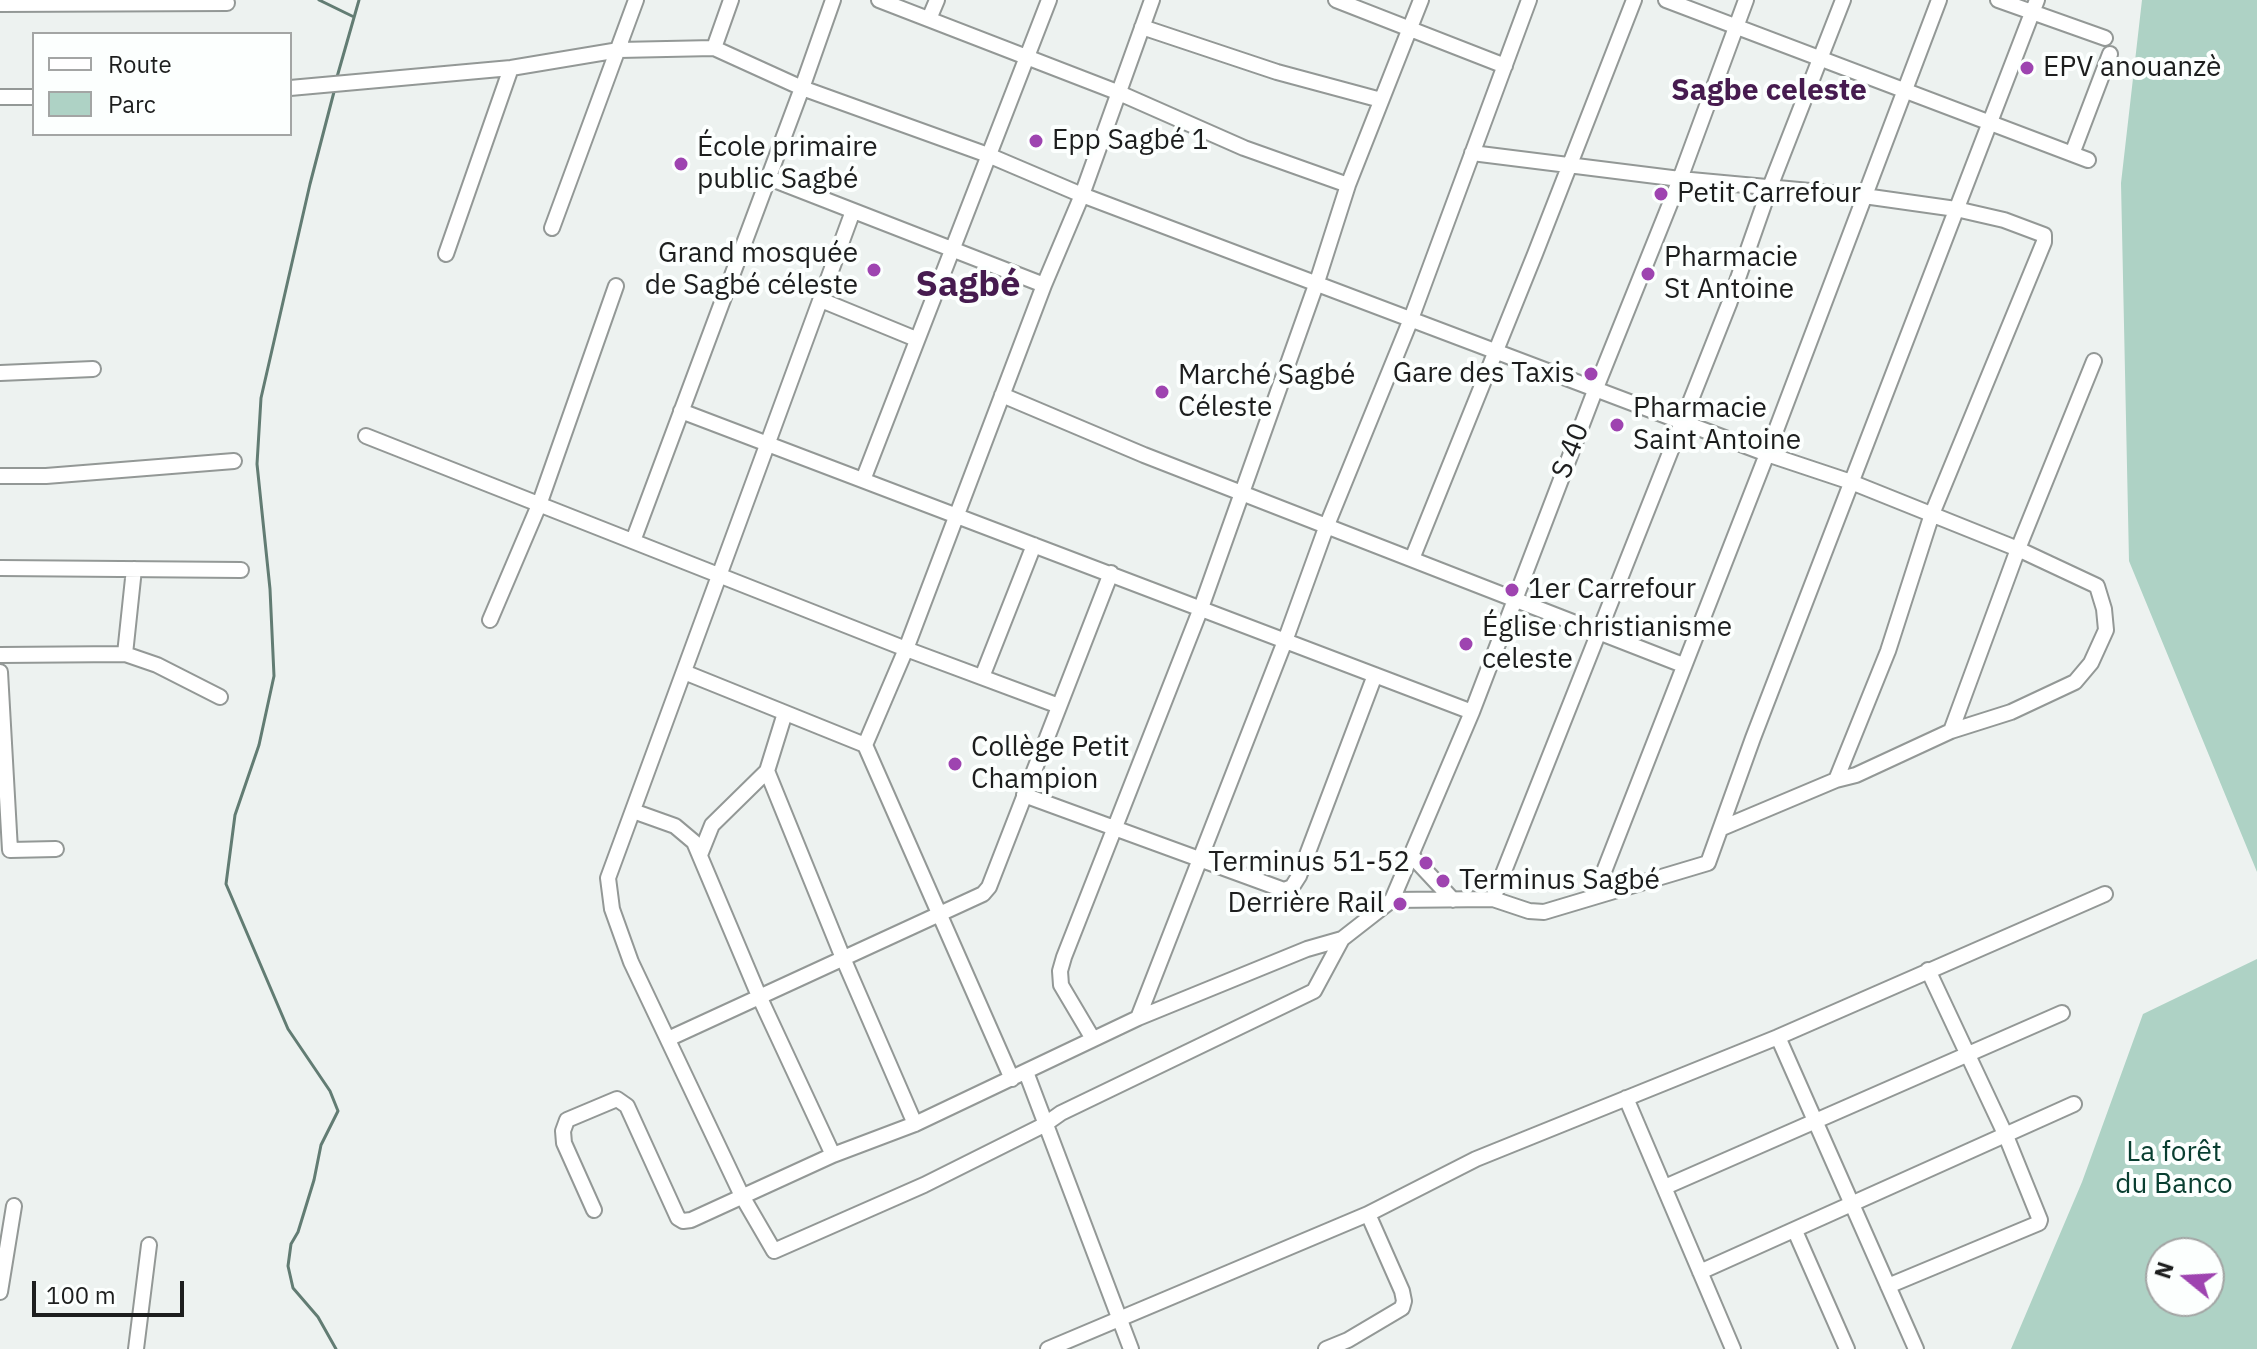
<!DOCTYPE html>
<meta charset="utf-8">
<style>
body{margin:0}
#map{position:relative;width:2257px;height:1349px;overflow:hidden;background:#edf2f0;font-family:"IBM Plex Sans",sans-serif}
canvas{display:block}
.legend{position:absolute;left:32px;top:32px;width:260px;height:104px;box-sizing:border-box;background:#fcfffe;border:2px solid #a3a5a4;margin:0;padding:10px 14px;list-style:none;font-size:24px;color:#1d1e1e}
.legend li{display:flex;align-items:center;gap:16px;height:40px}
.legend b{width:40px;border:2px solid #a3a5a4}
.north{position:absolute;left:2145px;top:1237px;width:80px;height:80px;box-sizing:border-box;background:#fcfffe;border:2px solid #a3a5a4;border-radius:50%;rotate:288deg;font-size:22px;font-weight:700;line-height:32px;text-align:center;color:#1d1e1e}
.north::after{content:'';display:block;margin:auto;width:28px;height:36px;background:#9e44b0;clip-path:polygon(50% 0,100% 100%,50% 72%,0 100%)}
.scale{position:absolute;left:32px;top:1281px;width:152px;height:36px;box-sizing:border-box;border:4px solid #1d1e1e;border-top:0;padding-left:10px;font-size:24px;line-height:28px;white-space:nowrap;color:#1d1e1e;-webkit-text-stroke:6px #fcfffe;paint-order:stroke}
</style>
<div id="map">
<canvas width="2257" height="1349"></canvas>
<ul class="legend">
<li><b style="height:10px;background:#fff"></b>Route</li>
<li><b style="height:22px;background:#aed2c5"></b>Parc</li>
</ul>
<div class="north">N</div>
<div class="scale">100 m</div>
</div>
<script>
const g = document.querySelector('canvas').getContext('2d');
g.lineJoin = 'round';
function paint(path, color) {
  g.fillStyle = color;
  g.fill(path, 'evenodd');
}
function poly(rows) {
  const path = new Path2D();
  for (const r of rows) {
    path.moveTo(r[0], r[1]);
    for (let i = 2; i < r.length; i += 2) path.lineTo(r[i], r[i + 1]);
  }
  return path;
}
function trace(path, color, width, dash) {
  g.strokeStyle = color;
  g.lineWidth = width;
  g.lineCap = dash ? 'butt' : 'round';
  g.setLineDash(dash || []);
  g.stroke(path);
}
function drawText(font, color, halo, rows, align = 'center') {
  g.font = font + ' "IBM Plex Sans",sans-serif';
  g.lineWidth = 8;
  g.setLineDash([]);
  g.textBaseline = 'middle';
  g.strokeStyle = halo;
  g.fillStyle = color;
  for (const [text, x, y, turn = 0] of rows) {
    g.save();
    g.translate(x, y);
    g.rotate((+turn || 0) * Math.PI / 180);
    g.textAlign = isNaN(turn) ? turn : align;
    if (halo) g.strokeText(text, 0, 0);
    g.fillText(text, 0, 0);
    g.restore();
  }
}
paint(poly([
 [2142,0,2257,0,2257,872,2129,561,2121,183],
 [2257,959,2257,1349,2011,1349,2082,1182,2143,1014],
 [2209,1253,2209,1301,2161,1301,2161,1253]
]), '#aed2c5');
trace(poly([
 [319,0,354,17],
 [337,77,359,0],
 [335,88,310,184,261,398,257,464,270,589,274,676,259,745,235,815,226,884,288,1029,330,1091,338,1111,321,1145,314,1180,298,1232,291,1244,288,1266,293,1288,318,1317,336,1349]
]), '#627c73', 3);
const minor = poly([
 [879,0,1117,92,1244,148,1348,185],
 [1336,0,1505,66],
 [1666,0,2088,160],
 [1998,0,2105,38],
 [0,4,227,3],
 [929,19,937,0],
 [1142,27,1277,72,1381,100],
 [714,48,731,0],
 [290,88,511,68,619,50,714,48,802,88,988,155,1082,195,1767,454,1851,482,2018,549,2097,586,2104,609,2106,630,2091,663,2075,682,2011,712,1951,731,1856,775,1836,780,1722,828],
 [0,97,34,97],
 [1472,153,1680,179,1864,196,1956,209,2004,220,2044,235,2044,242,1932,514,1888,651,1836,780],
 [2072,154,2110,54],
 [769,178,1044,285],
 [853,211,608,878,612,909,631,962,742,1196,774,1251,924,1185,1044,1125,1061,1113,1314,991,1342,939,1392,900,1493,899,1529,911,1544,912,1708,863,1753,738,2037,0],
 [552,228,636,0],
 [446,254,511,68],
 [821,300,916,339],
 [0,373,93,369],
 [1002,395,1144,455,1683,665],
 [681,411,1472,712],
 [366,436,906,649,1059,706],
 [0,476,46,476,234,461],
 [863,480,1049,0],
 [633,541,802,88,833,0],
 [1412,559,1535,254,1634,0],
 [0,568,241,570],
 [490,620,539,505,616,286],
 [125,654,134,569],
 [0,655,125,654,157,665,220,697],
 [0,672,10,850,56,849],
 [684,672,865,745,1012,1079],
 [982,677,1034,545],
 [1951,731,2018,549,2094,361],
 [865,745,906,649,1044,285,1082,195,1152,0],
 [767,771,843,958,915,1124],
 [1024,795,1284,890,1292,887,1299,876,1375,675],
 [633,811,675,826,694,842,759,996,833,1155],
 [700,855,712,825,767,771,785,713],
 [1411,855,1453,900],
 [1594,897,1767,454,1939,0],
 [1493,899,1729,304,1770,187,1843,0],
 [1392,900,1472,712,1596,388,1680,179,1746,0],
 [1138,1018,1285,641,1327,525,1411,319,1529,0],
 [1778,1037,1916,1349],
 [668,1039,983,894,989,887,1111,573],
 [1093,1039,1061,985,1060,971,1064,957,1201,608,1317,282,1348,185,1421,0],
 [1026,1072,1131,1349],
 [1626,1098,1733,1349],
 [1665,1187,2062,1013],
 [594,1210,564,1143,563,1131,567,1120,617,1099,627,1106,678,1218,683,1221,691,1220,833,1155,915,1124,1138,1018,1307,949,1342,939],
 [1795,1231,1847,1349],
 [1700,1272,2074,1104],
 [1888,1286,2039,1223,2040,1220,2006,1136,1928,970],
 [0,1292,14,1206],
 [136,1349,149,1245],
 [1048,1349,1368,1214,1476,1159,1778,1037,2105,894],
 [1326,1349,1348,1340,1402,1308,1404,1301,1402,1291,1368,1214]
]);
trace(minor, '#939896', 18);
trace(minor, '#fff', 14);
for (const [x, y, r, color] of [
 [2027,68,8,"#9e44b0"],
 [1036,141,8,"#9e44b0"],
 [681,164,8,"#9e44b0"],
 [1661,194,8,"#9e44b0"],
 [874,270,8,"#9e44b0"],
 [1648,274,8,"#9e44b0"],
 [1591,374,8,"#9e44b0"],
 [1162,392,8,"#9e44b0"],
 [1617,425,8,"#9e44b0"],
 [1512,590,8,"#9e44b0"],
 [1466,644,8,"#9e44b0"],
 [955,764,8,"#9e44b0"],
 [1426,863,8,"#9e44b0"],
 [1443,881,8,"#9e44b0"],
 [1400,904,8,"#9e44b0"]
]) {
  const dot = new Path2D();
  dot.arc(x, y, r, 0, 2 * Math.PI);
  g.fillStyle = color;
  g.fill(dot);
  trace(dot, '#fcfffe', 3);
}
drawText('28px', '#1d1e1e', '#fcfffe', [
 ["EPV anouanzè",2043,68],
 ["Epp Sagbé 1",1052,141],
 ["École primaire",697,148],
 ["public Sagbé",697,180],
 ["Petit Carrefour",1677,194],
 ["Grand mosquée",858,254,"right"],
 ["de Sagbé céleste",858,286,"right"],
 ["Pharmacie",1664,258],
 ["St Antoine",1664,290],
 ["Gare des Taxis",1575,374,"right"],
 ["Marché Sagbé",1178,376],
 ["Céleste",1178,408],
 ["Pharmacie",1633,409],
 ["Saint Antoine",1633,441],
 ["1er Carrefour",1528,590],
 ["Église christianisme",1482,628],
 ["celeste",1482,660],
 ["Collège Petit",971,748],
 ["Champion",971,780],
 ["Terminus 51-52",1410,863,"right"],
 ["Terminus Sagbé",1459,881],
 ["Derrière Rail",1384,904,"right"]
], 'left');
drawText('28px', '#1d1e1e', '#fcfffe', [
 ["S 40",1571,451,-69]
]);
drawText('28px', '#083e30', '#fcfffe', [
 ["La forêt",2174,1153],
 ["du Banco",2174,1185]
]);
drawText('bold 30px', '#461b4f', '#fcfffe', [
 ["Sagbe celeste",1769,91]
]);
drawText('bold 36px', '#461b4f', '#fcfffe', [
 ["Sagbé",968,286]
]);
</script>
